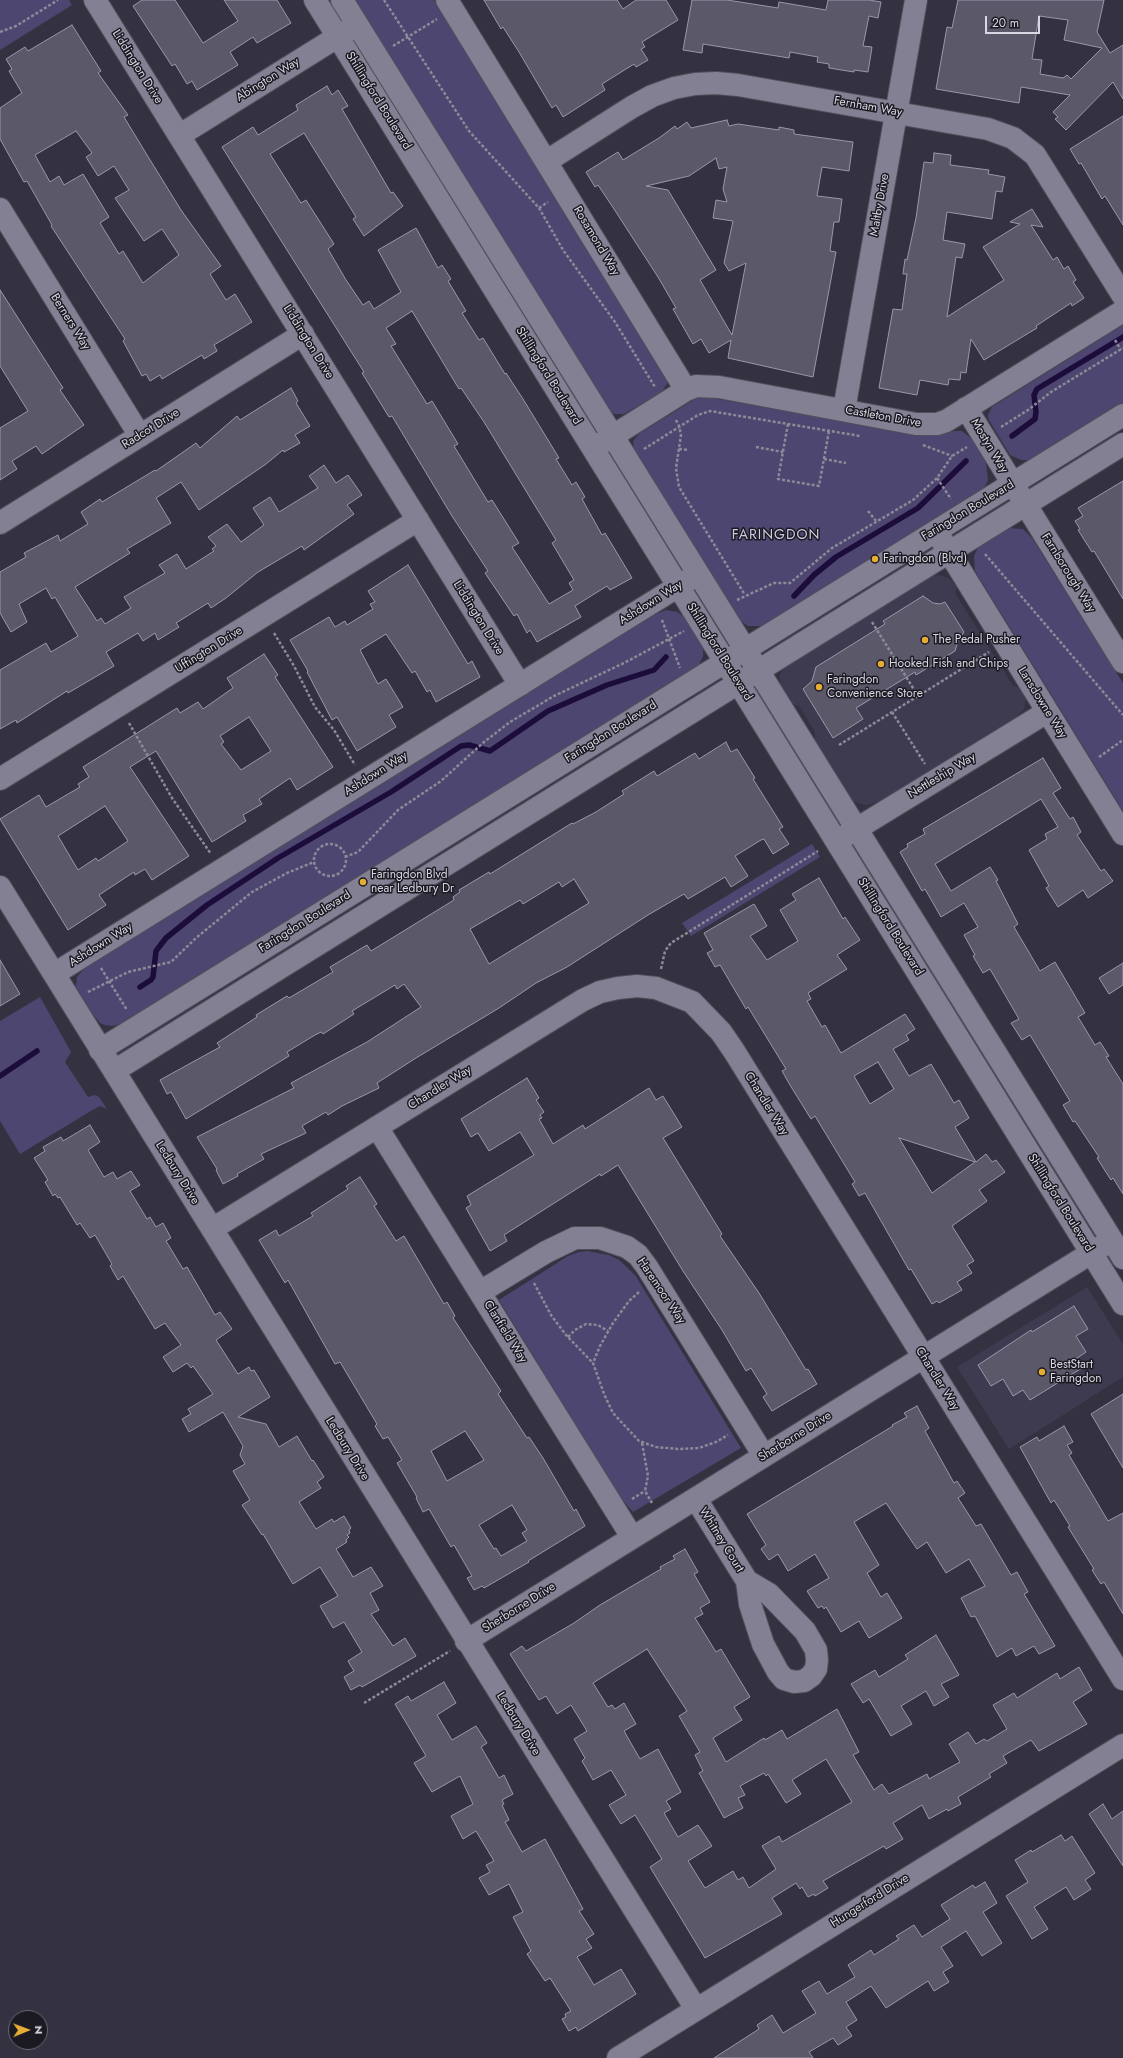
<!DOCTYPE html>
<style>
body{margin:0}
#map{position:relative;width:1123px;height:2058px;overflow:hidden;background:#343241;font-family:Jost,sans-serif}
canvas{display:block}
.north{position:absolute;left:8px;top:2010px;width:40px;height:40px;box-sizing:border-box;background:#1b1a22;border:1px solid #67666f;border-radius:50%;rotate:89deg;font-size:11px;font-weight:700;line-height:16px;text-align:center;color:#d9d7e2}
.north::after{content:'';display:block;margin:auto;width:14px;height:18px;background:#e6ad36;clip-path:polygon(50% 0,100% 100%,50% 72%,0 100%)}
.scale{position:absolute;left:985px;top:16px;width:55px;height:18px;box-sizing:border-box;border:2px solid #d9d7e2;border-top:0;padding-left:5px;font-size:12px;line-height:14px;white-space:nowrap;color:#d9d7e2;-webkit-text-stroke:3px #1b1a22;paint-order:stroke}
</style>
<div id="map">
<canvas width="1123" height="2058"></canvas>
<div class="north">N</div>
<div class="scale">20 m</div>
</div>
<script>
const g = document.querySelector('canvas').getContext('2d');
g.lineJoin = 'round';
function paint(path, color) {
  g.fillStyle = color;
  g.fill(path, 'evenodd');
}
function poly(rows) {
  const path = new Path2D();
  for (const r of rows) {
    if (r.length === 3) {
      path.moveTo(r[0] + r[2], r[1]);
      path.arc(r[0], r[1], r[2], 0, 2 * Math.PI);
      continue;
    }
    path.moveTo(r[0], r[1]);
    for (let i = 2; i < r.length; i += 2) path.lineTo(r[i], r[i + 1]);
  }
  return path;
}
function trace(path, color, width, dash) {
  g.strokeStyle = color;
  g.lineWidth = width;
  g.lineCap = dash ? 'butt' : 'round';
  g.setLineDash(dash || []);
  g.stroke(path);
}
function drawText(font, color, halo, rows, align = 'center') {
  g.font = font + ' Jost,sans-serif';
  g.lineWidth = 3;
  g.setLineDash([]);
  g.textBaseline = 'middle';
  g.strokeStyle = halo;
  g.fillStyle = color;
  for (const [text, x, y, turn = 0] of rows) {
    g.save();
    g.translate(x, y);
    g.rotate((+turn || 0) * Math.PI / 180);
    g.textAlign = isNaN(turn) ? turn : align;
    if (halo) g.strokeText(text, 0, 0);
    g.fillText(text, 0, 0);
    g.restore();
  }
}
paint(poly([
 [939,575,950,579,957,587,955,593,1013,686,1019,687,1024,695,1026,700,1024,709,1017,716,878,802,867,805,857,803,852,800,815,744,815,732,801,709,799,706,790,703,780,686,780,675,785,666,930,576],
 [1087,1287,1123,1344,1123,1377,1009,1449,957,1367]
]), '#3e3b51');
paint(poly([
 [0,0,69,0,72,5,0,50],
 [353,0,434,0,666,374,668,382,662,392,624,414,614,414,610,411],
 [1123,325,1123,404,1031,460,1021,460,1010,455,989,420,988,415,992,407],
 [700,396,925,435,936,436,954,431,962,431,972,439,986,463,988,480,983,490,764,626,748,626,738,619,634,451,633,441,640,433],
 [1006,528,1023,529,1032,538,1123,683,1123,811,975,571,974,556,979,545],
 [666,610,677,612,686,618,703,645,703,656,698,667,122,1024,111,1026,105,1025,100,1023,91,1012,76,987,77,977,85,968,654,615],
 [812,844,820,857,691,936,682,923],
 [40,997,71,1052,65,1062,88,1097,95,1095,99,1097,107,1109,100,1106,89,1112,20,1154,0,1121,0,1021],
 [587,1251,609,1255,619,1260,635,1275,741,1448,633,1512,621,1498,499,1300,568,1256,579,1252]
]), '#4d4670');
trace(poly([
 [1012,436,1035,419,1036,412,1034,395,1037,389,1123,337],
 [794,596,814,575,836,557,918,508,966,461],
 [140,987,151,980,153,977,156,951,166,938,207,905,278,858,391,792,461,746,469,745,490,751,548,711,607,685,654,670,666,657],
 [0,1076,37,1051]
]), '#1b0c3c', 5.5);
const building = poly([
 [142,0,175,0,203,43,238,21,224,0,277,0,291,23,257,43,253,37,230,52,238,65,197,90,192,81,187,84,175,64,172,66,133,6,142,0],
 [484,0,617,0,623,9,636,0,666,0,678,20,642,42,645,47,641,49,648,60,636,67,634,64,602,84,605,90,563,117,556,105,552,108,519,52,503,27,501,29,484,0],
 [692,0,727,0,778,8,779,2,826,10,828,0,869,0,881,2,878,18,869,16,863,46,872,47,868,72,854,70,854,72,829,68,829,64,817,62,818,57,790,52,789,58,703,44,702,53,683,50,692,0],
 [958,0,1104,0,1097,32,1110,53,1123,45,1123,99,1113,82,1066,130,1055,119,1058,117,1053,112,1070,95,1021,87,1019,103,936,89,947,27,952,28,958,0],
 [1039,16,1068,20,1064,40,1102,48,1071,79,1067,75,1063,78,1040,74,1042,60,1032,59,1039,16],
 [72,25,101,71,98,73,128,115,124,117,147,155,181,210,221,266,210,274,226,300,235,294,252,322,214,345,217,351,204,359,202,355,162,379,160,375,150,381,146,374,142,376,123,341,125,339,51,226,52,225,27,181,24,182,0,139,0,108,22,93,9,71,12,69,6,59,25,47,28,51,72,25],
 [76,131,92,153,86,157,98,176,114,166,129,190,115,198,144,241,162,229,179,255,143,283,123,251,119,254,100,223,109,217,83,174,64,185,59,176,50,182,35,155,76,131],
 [327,86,332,95,338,90,348,106,342,109,391,193,393,192,403,206,364,236,353,219,356,217,304,133,270,154,301,203,306,200,334,244,328,249,346,280,363,305,369,301,374,309,401,292,378,250,416,228,438,268,442,265,451,279,448,281,466,311,462,313,479,340,483,338,505,374,506,373,523,399,559,458,556,459,572,485,576,482,585,497,582,499,602,535,605,533,632,578,610,590,607,586,575,606,581,617,537,642,530,630,527,633,517,614,514,616,485,573,488,571,452,516,392,416,389,417,362,373,364,372,222,147,253,127,258,135,298,110,296,105,327,86],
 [412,311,459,389,461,388,484,422,556,540,552,543,574,580,569,583,573,590,549,604,512,547,519,543,492,500,488,502,454,446,458,444,432,401,427,404,391,346,396,344,386,328,412,311],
 [1123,116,1123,225,1105,196,1102,199,1081,163,1079,164,1070,149,1123,116],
 [727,120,729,126,738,124,779,130,779,127,794,130,794,134,853,142,849,171,822,167,817,196,842,199,839,222,834,222,830,251,836,252,813,377,728,358,731,340,709,353,701,339,693,344,673,309,676,308,658,277,614,209,598,185,595,187,586,172,618,152,623,160,659,138,675,126,677,129,687,122,691,128,727,120],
 [716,158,719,169,727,167,723,189,727,202,716,200,713,218,733,221,724,263,729,271,746,263,732,335,700,280,716,270,668,190,646,186,689,176,716,158],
 [934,153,951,155,950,165,989,170,988,174,1005,177,1002,192,996,191,992,219,947,212,943,240,965,244,962,258,956,257,947,317,1004,280,983,247,1020,224,1010,222,1032,209,1043,227,1031,225,1053,260,1057,257,1064,269,1068,266,1076,280,1073,282,1084,298,1072,306,1071,303,1036,326,1037,328,984,360,971,339,966,373,961,372,960,380,949,379,948,385,920,380,917,395,879,388,893,309,902,310,907,274,903,274,905,259,907,260,916,218,924,162,933,163,934,153],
 [0,290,63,388,60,390,84,425,42,454,36,446,12,461,17,469,0,480,0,428,28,411,0,366,0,290],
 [291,388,298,401,296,403,310,426,295,435,300,443,284,452,283,450,266,464,199,510,181,482,156,498,171,523,127,549,130,553,75,587,97,621,101,618,105,624,131,608,124,597,165,573,159,565,177,554,186,569,214,551,212,549,216,546,208,537,227,524,241,542,264,525,253,508,270,497,279,512,318,488,309,476,324,465,336,483,348,475,362,495,347,505,354,514,304,550,302,546,258,572,226,598,211,608,208,603,176,623,179,627,158,640,155,633,143,641,138,633,106,652,114,666,68,693,67,691,17,723,16,720,0,729,0,670,46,643,51,652,78,636,55,597,52,599,46,588,19,604,27,622,11,632,0,613,0,572,26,557,24,553,58,535,60,541,88,524,81,512,100,499,102,502,155,470,156,471,196,443,200,448,237,416,240,420,291,388],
 [1123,481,1123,599,1094,551,1092,552,1078,530,1080,529,1075,521,1083,516,1078,508,1123,481],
 [408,565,468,664,472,661,480,677,436,702,430,690,427,692,415,671,412,673,386,634,360,650,378,684,386,679,403,707,389,715,396,727,357,751,337,717,332,720,307,672,308,671,290,640,329,617,335,627,345,621,347,625,373,609,370,604,375,602,368,591,408,565],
 [923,596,933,603,940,604,945,602,964,632,958,641,955,651,916,675,915,672,856,708,863,719,833,738,803,689,812,681,816,667,885,624,883,621,923,596],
 [264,654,278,675,275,677,333,767,297,790,290,778,259,799,262,804,243,815,246,821,212,842,156,751,130,767,189,856,152,880,145,869,135,875,134,872,99,895,106,905,68,930,0,819,39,795,46,807,80,787,78,784,89,777,83,767,177,708,180,713,198,702,203,709,233,688,227,678,264,654],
 [249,717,271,751,241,770,221,744,224,742,220,736,249,717],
 [105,806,128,841,98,861,96,858,78,870,58,836,105,806],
 [726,742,731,752,737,749,755,778,753,779,783,827,779,829,789,844,773,854,764,839,761,840,735,856,748,876,731,887,725,877,688,899,684,894,648,915,567,967,536,983,499,1008,416,1058,377,1083,379,1088,342,1106,328,1115,326,1112,302,1126,306,1133,261,1154,264,1159,237,1174,238,1176,223,1184,216,1170,217,1169,197,1137,294,1088,291,1083,367,1042,421,1007,404,984,397,989,395,985,352,1011,354,1014,323,1034,321,1032,315,1035,287,1052,289,1056,186,1119,171,1092,167,1094,160,1080,220,1047,217,1043,257,1017,256,1015,287,996,289,998,333,972,330,967,367,945,371,951,454,900,453,897,460,892,459,890,489,872,490,874,572,823,573,824,596,812,624,794,622,791,654,771,657,776,695,753,699,759,726,742],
 [574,879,589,903,489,964,470,929,520,900,523,904,559,882,562,887,574,879],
 [1043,758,1061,788,1053,793,1070,819,1073,817,1081,832,1077,835,1101,871,1104,869,1113,881,1088,898,1083,890,1058,907,1046,888,1049,886,1029,850,1047,839,1045,834,1058,827,1041,799,935,864,951,891,990,867,998,880,996,881,1018,924,1014,927,1040,971,1055,962,1085,1013,1078,1017,1095,1045,1100,1042,1109,1056,1106,1057,1123,1084,1123,1194,1113,1178,1111,1180,1097,1158,1099,1157,1075,1121,1073,1122,1063,1105,1070,1101,1030,1035,1022,1040,1011,1023,1019,1019,990,969,983,973,973,956,975,955,964,935,978,927,964,903,941,917,925,889,922,891,900,852,908,847,907,844,925,834,923,829,1043,758],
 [819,878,843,919,845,917,860,940,837,955,847,969,808,993,811,999,807,1001,822,1027,825,1025,841,1053,905,1014,915,1029,906,1035,909,1040,893,1049,909,1076,931,1064,954,1103,959,1100,969,1118,955,1127,976,1162,986,1154,992,1162,996,1160,1005,1172,979,1190,987,1201,952,1226,974,1261,967,1265,972,1273,957,1282,962,1290,939,1303,937,1301,932,1304,911,1269,909,1270,865,1193,859,1196,852,1184,855,1182,815,1116,811,1119,790,1085,782,1071,786,1069,748,1007,746,1009,720,965,715,967,707,953,713,950,704,933,754,904,767,926,750,936,767,960,798,941,780,910,796,900,792,894,819,878],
 [878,1062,894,1089,870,1104,854,1076,878,1062],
 [899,1138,975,1162,932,1193,899,1138],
 [0,960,20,994,0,1006,0,960],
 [1123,963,1123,985,1109,994,1099,978,1123,963],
 [527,1078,539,1098,536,1100,544,1112,540,1115,542,1118,539,1119,553,1144,583,1125,585,1129,649,1088,656,1100,663,1096,682,1127,663,1138,722,1234,720,1236,759,1293,806,1370,808,1369,817,1384,772,1411,763,1397,767,1394,751,1368,746,1371,722,1330,683,1271,618,1165,601,1176,600,1174,504,1235,507,1241,490,1251,466,1208,471,1205,467,1196,534,1155,520,1132,489,1151,478,1133,471,1137,461,1119,527,1078],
 [90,1125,100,1142,88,1150,104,1177,113,1172,117,1179,131,1171,140,1185,130,1191,147,1219,150,1217,156,1227,163,1223,171,1238,166,1241,183,1269,187,1267,215,1315,220,1312,232,1329,216,1340,238,1374,249,1367,251,1371,254,1370,270,1397,238,1417,266,1424,279,1447,297,1436,312,1461,313,1460,324,1477,317,1482,321,1488,299,1502,316,1529,332,1519,334,1522,344,1516,351,1528,349,1530,350,1533,347,1535,349,1537,346,1540,347,1542,336,1549,353,1577,371,1567,383,1586,370,1593,379,1610,371,1614,393,1646,405,1638,416,1656,362,1687,360,1685,351,1690,344,1677,354,1671,348,1661,362,1652,344,1622,333,1628,320,1606,338,1596,320,1567,293,1584,263,1534,262,1535,242,1505,250,1500,233,1471,245,1464,240,1455,243,1446,223,1412,189,1432,182,1419,191,1414,188,1409,213,1394,193,1366,191,1368,187,1363,173,1372,163,1357,181,1345,165,1323,155,1329,123,1276,118,1280,110,1266,112,1264,95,1235,90,1238,80,1223,77,1225,60,1197,58,1198,55,1194,53,1196,45,1182,48,1180,34,1158,45,1151,43,1147,61,1137,63,1141,90,1125],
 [360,1177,377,1204,374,1206,396,1241,404,1236,444,1304,447,1302,455,1316,453,1318,501,1391,498,1394,527,1438,529,1437,543,1458,574,1511,576,1509,585,1526,528,1561,529,1562,484,1588,482,1586,474,1590,467,1578,472,1576,454,1545,451,1547,429,1509,423,1512,416,1498,417,1497,397,1463,402,1460,388,1437,383,1439,375,1426,377,1424,340,1362,335,1364,288,1280,285,1283,259,1240,276,1230,279,1236,313,1216,311,1213,348,1189,346,1186,360,1177],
 [465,1431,484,1460,447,1481,431,1451,465,1431],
 [512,1505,527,1530,522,1533,527,1541,501,1556,496,1548,494,1549,479,1525,512,1505],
 [1074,1306,1088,1329,1076,1336,1086,1352,1076,1359,1082,1368,1030,1400,1023,1390,1013,1396,1003,1379,991,1386,978,1365,1031,1330,1032,1332,1074,1306],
 [1123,1394,1123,1468,1091,1414,1123,1394],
 [917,1406,929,1428,925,1431,954,1483,957,1481,965,1493,958,1498,976,1526,981,1524,1011,1575,1017,1572,1028,1592,1024,1594,1055,1646,1039,1654,1034,1646,1016,1656,1012,1648,997,1657,975,1616,971,1617,961,1598,985,1586,969,1559,946,1573,927,1542,917,1549,886,1503,854,1522,879,1565,867,1573,881,1597,887,1593,902,1618,869,1638,859,1621,841,1632,826,1607,824,1609,822,1606,818,1608,807,1591,829,1578,815,1554,788,1571,778,1554,769,1560,761,1549,766,1545,747,1514,893,1426,892,1425,907,1417,904,1413,917,1406],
 [1064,1426,1073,1442,1067,1445,1072,1453,1069,1455,1108,1521,1123,1513,1123,1614,1104,1582,1101,1584,1092,1570,1094,1569,1068,1527,1070,1526,1054,1500,1051,1503,1020,1447,1037,1437,1039,1441,1064,1426],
 [685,1549,698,1572,694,1574,710,1602,700,1608,703,1614,695,1618,716,1652,721,1649,750,1697,734,1707,742,1720,713,1738,726,1762,764,1738,765,1740,782,1730,787,1739,837,1709,859,1752,853,1755,874,1790,882,1784,889,1794,927,1774,929,1779,960,1762,949,1744,968,1732,976,1744,984,1739,987,1741,1007,1729,993,1705,1014,1693,1017,1698,1057,1673,1060,1679,1079,1667,1092,1690,1073,1702,1087,1724,1039,1751,1031,1740,1003,1756,1007,1763,989,1774,991,1777,958,1797,961,1804,948,1811,947,1809,929,1819,922,1805,893,1823,903,1839,886,1849,884,1846,823,1881,828,1888,815,1896,814,1894,808,1897,802,1887,800,1889,796,1883,772,1898,782,1914,705,1958,650,1867,662,1859,635,1815,621,1824,609,1805,626,1795,611,1770,593,1780,582,1761,585,1758,574,1739,587,1731,571,1705,557,1714,546,1696,539,1700,510,1654,522,1646,526,1651,574,1623,600,1605,661,1569,660,1567,675,1559,673,1556,685,1549],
 [647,1649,687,1711,679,1716,700,1752,695,1755,703,1771,699,1773,724,1818,743,1808,738,1798,745,1795,740,1786,764,1773,766,1776,768,1774,786,1803,801,1794,792,1780,826,1759,852,1802,782,1842,779,1836,762,1846,776,1869,749,1888,743,1877,738,1880,733,1871,705,1888,688,1861,712,1846,698,1825,678,1837,664,1813,671,1809,666,1801,681,1792,658,1749,640,1759,624,1731,636,1724,624,1703,615,1709,612,1705,608,1707,593,1683,647,1649],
 [936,1635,959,1675,941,1684,949,1697,934,1706,926,1691,901,1706,912,1724,891,1736,869,1699,863,1703,851,1684,875,1670,879,1677,908,1659,905,1655,936,1635],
 [444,1682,456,1703,437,1715,452,1740,476,1726,487,1743,481,1747,499,1778,504,1775,513,1794,502,1800,504,1804,502,1805,509,1820,505,1822,522,1852,545,1839,583,1909,579,1911,594,1934,586,1939,592,1948,577,1957,594,1985,621,1969,636,1994,578,2031,576,2027,569,2031,562,2019,566,2017,565,2014,571,2011,550,1978,545,1981,527,1954,531,1951,513,1917,523,1912,509,1884,489,1895,479,1878,490,1872,486,1865,494,1861,476,1831,463,1839,451,1816,473,1804,460,1776,432,1792,414,1763,426,1756,395,1704,408,1696,411,1701,444,1682],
 [1103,1804,1112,1819,1123,1811,1123,1866,1089,1814,1103,1804],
 [1061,1835,1065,1841,1072,1836,1095,1873,1085,1880,1091,1889,1074,1900,1066,1887,1034,1907,1048,1929,1032,1939,1006,1896,1028,1882,1015,1860,1031,1850,1032,1852,1061,1835],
 [985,1882,997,1903,983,1912,1002,1943,982,1956,966,1931,941,1947,953,1966,943,1972,949,1982,934,1991,928,1981,886,2008,871,1986,846,2002,857,2020,846,2027,852,2036,838,2045,833,2038,809,2052,813,2058,714,2058,759,2029,757,2025,772,2015,783,2033,816,2013,802,1991,819,1981,827,1994,855,1977,848,1965,871,1950,874,1955,899,1939,896,1936,914,1925,922,1937,950,1919,941,1905,973,1885,975,1888,985,1882]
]);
paint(building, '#5b586a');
trace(building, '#9997a9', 1);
const minor = poly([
 [95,0,520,685],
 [315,0,1123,1304],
 [342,0,1123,1258],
 [447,0,686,390,600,444],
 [180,135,350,29],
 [547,161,632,107,652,96,674,88,695,84,716,83,738,85,988,129,1013,138,1035,155,1123,296],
 [0,209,140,436],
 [686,390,696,386,719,387,916,424,937,424,946,421,1123,311],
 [966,408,1123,662],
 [844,410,916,0],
 [0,523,303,334],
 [941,539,1123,834],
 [0,779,418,520],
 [845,836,1047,712],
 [0,887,696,2009],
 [54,974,690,579],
 [100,1050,1123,415],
 [114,1071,1123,444],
 [377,1127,632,1537],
 [212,1229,583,1000,600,992,618,988,637,986,656,988,692,1002,721,1032,734,1051,1123,1679],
 [480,1292,546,1252,575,1238,600,1238,627,1247,638,1255,647,1267,764,1456],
 [696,1499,747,1581,750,1604,763,1644,778,1672,784,1679,794,1682,804,1681,811,1676,816,1669,817,1660,816,1650,805,1631,769,1594,747,1581],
 [466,1641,1104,1245],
 [618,2058,1123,1745]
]);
trace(minor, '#514e5c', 24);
trace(poly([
 [384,0,469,131,539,208,563,250,615,322,655,387],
 [0,32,16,26,58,0],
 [393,46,437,19],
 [539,208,548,202],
 [1115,340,1121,350],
 [676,420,679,426,681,435,676,468,679,487,745,595],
 [788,424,778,479,819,486,829,431],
 [1001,427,1028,410,1051,392,1123,348],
 [923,445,952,456],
 [756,447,783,452],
 [644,449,698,415,710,411,860,436],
 [679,449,689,450],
 [824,459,846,463],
 [937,478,951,499],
 [868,511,876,521],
 [985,554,1123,715],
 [737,600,774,583,790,583,832,548,913,500,937,478,952,456,967,447],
 [662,620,680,668],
 [872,622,918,696],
 [274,633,294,666,315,707,334,730,355,765],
 [892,712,925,764],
 [129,723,172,798,211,854],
 [839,745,989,652],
 [1099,757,1123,740],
 [330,860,16],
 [345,857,358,852,398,810,441,781,484,742,510,722,554,696,624,663,684,631],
 [101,968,127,1010],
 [661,969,665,951,671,943,818,851],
 [88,992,128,972,171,962,196,938,252,892,287,873,314,862],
 [534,1283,551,1315,566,1335,593,1363],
 [639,1292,629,1301,613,1323,600,1346,593,1363,604,1394,613,1413,639,1441,656,1447,678,1449,699,1448,716,1442,728,1435],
 [568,1337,575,1330,586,1324,598,1325,608,1331],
 [642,1443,648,1476,645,1491,652,1503],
 [632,1499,645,1491],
 [364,1703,450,1651]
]), '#8c8a97', 2.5, [3, 2]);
trace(minor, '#838093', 22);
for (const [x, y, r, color] of [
 [875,559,4,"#e6ad36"],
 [925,640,4,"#e6ad36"],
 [881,664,4,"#e6ad36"],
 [819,687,4,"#e6ad36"],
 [363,882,4,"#e6ad36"],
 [1042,1372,4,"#e6ad36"]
]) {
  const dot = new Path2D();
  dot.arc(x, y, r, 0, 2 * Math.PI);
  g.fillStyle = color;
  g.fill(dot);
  trace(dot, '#1b1a22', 1.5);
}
drawText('12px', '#d9d7e2', '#1b1a22', [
 ["Liddington Drive",137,67,58],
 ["Abington Way",268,80,-32],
 ["Shillingford Boulevard",378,101,58],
 ["Fernham Way",868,107,10],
 ["Maltby Drive",880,205,-80],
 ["Rosamond Way",596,241,59],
 ["Berners Way",70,322,58],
 ["Liddington Drive",308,342,58],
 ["Shillingford Boulevard",548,376,58],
 ["Castleton Drive",883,417,10],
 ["Radcot Drive",151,429,-32],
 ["Mostyn Way",989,446,59],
 ["Faringdon Boulevard",968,511,-31],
 ["Farnborough Way",1068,573,58],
 ["Ashdown Way",651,603,-32],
 ["Liddington Drive",478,618,58],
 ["Uffington Drive",209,650,-32],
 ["Shillingford Boulevard",719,652,58],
 ["Lansdowne Way",1042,703,58],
 ["Faringdon Boulevard",611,732,-32],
 ["Ashdown Way",376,774,-32],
 ["Nettleship Way",942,776,-31],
 ["Faringdon Boulevard",305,922,-32],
 ["Shillingford Boulevard",890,927,58],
 ["Ashdown Way",101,945,-32],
 ["Chandler Way",440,1088,-32],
 ["Chandler Way",766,1104,58],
 ["Ledbury Drive",177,1173,58],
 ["Shillingford Boulevard",1060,1203,58],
 ["Haremoor Way",661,1291,56],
 ["Clanfield Way",505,1332,58],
 ["Chandler Way",937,1379,58],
 ["Sherborne Drive",795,1437,-32],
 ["Ledbury Drive",347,1449,58],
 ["Whitney Court",721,1540,58],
 ["Sherborne Drive",519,1608,-32],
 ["Ledbury Drive",518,1724,58],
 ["Hungerford Drive",870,1901,-32]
]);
drawText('12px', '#d9d7e2', '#1b1a22', [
 ["Faringdon (Blvd)",883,559],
 ["The Pedal Pusher",933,640],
 ["Hooked Fish and Chips",889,664],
 ["Faringdon",827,680],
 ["Convenience Store",827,694],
 ["Faringdon Blvd",371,875],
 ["near Ledbury Dr",371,889],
 ["BestStart",1050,1365],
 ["Faringdon",1050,1379]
], 'left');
g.letterSpacing = '1px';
drawText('14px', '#cdcbdf', '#1b1a22', [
 ["FARINGDON",776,536]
]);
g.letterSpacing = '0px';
</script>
